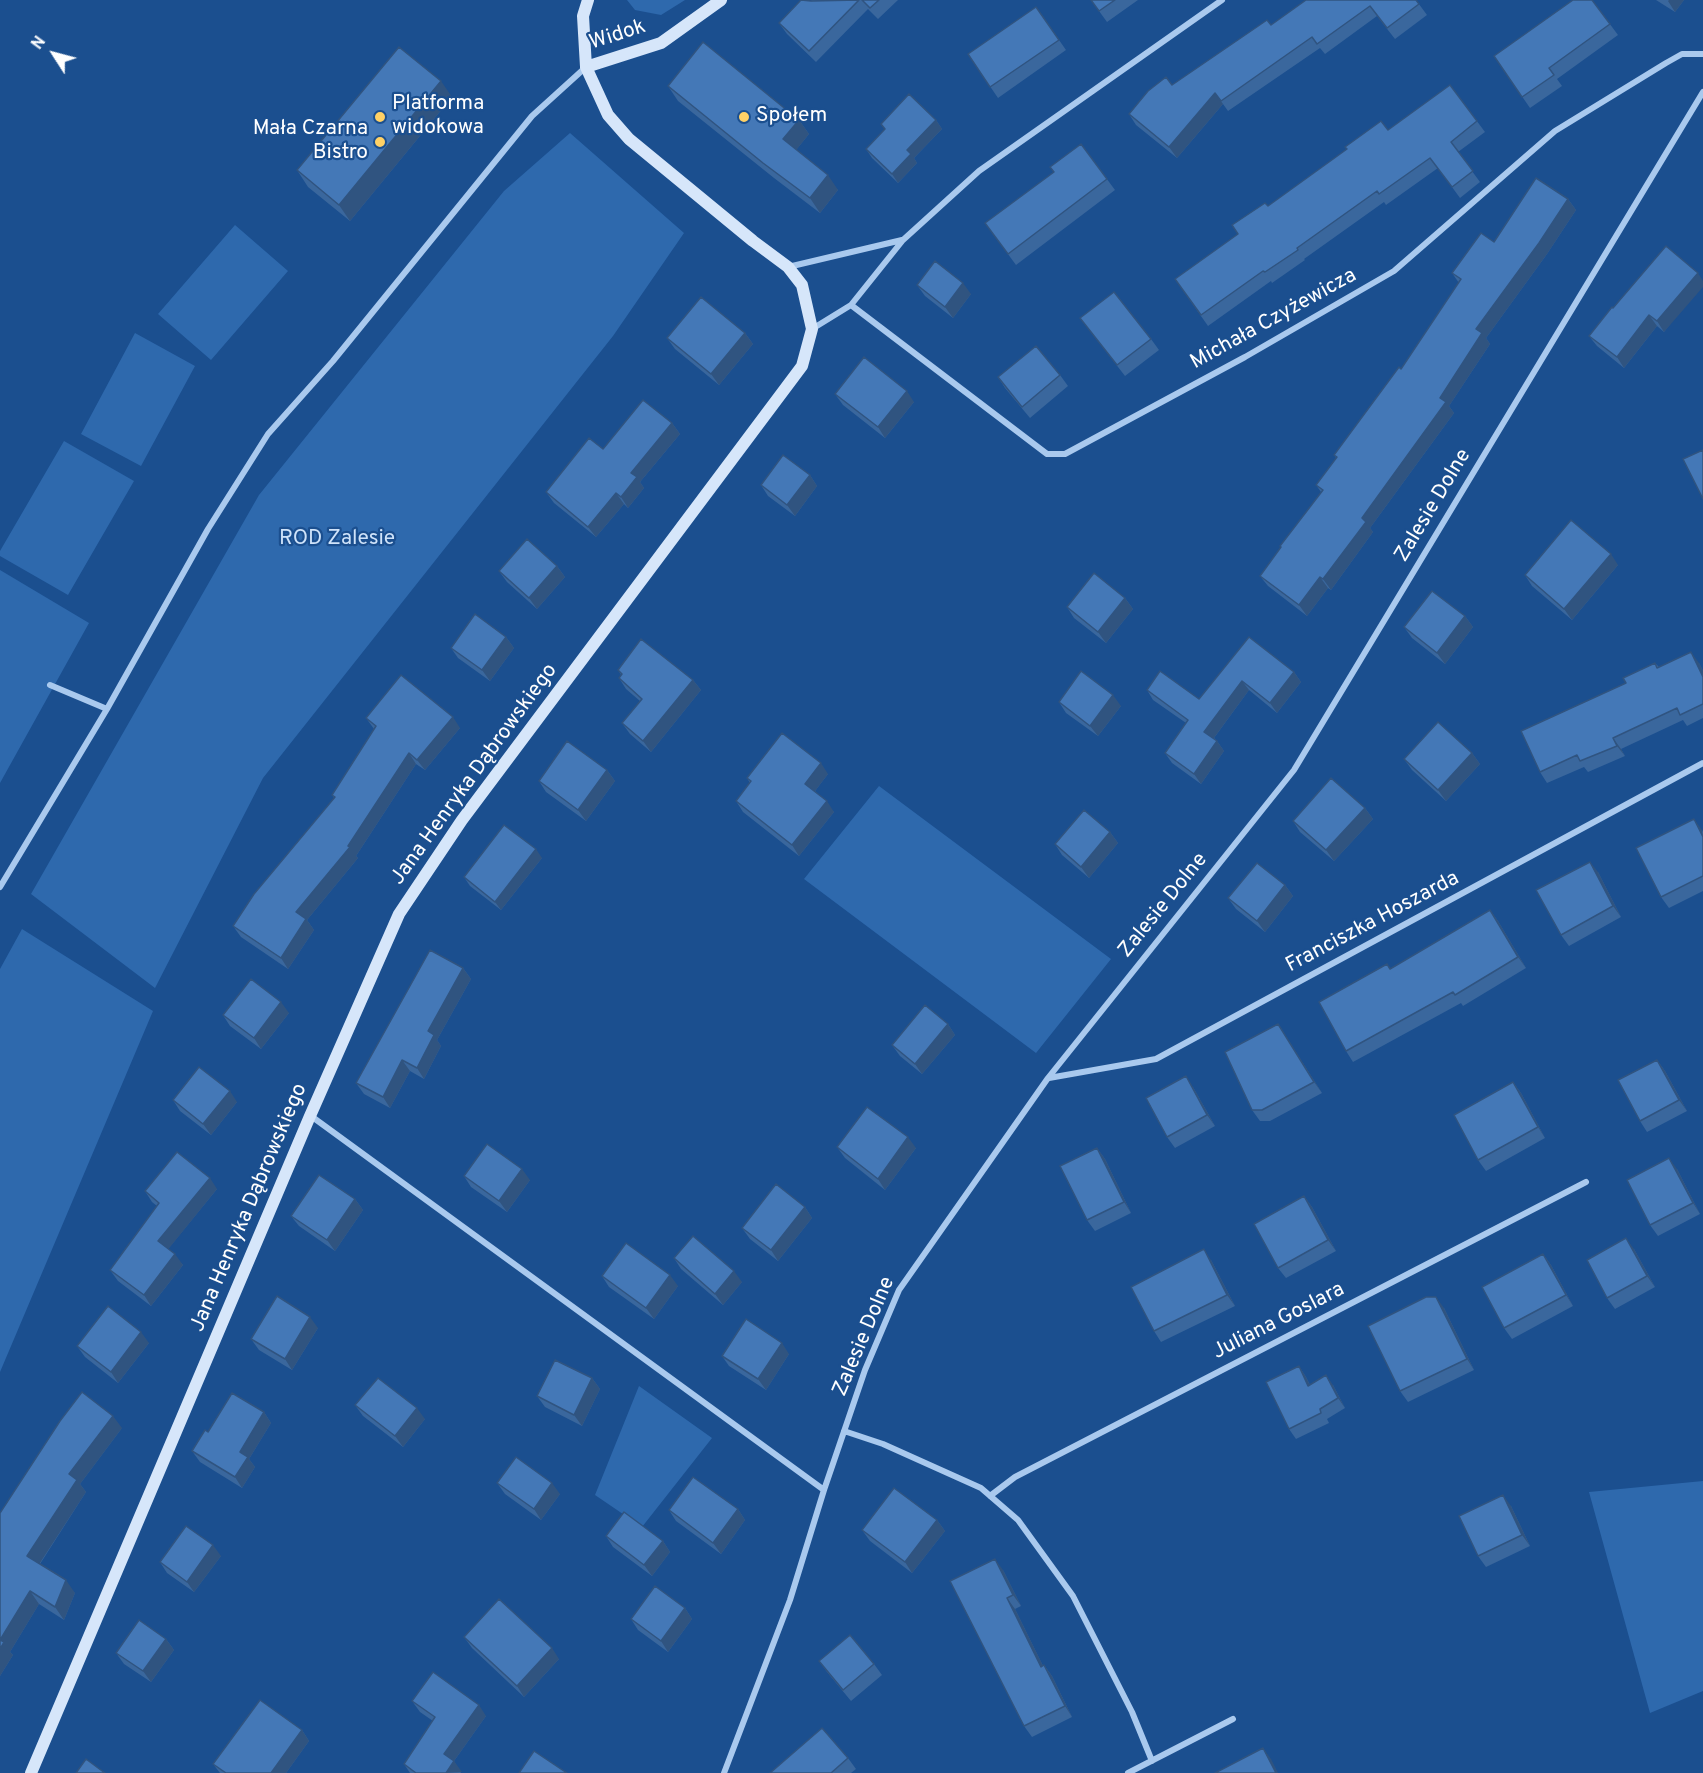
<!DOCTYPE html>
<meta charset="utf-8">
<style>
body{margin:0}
#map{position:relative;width:1703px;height:1773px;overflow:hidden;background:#1b4f8f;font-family:Overpass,sans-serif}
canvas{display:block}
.north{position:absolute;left:24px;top:24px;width:60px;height:60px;-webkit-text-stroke:4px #1b4f8f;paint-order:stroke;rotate:306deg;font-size:16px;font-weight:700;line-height:24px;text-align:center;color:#fff}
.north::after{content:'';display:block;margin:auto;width:21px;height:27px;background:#fff;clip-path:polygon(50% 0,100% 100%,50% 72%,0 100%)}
</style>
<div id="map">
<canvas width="1703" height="1773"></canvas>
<div class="north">N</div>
</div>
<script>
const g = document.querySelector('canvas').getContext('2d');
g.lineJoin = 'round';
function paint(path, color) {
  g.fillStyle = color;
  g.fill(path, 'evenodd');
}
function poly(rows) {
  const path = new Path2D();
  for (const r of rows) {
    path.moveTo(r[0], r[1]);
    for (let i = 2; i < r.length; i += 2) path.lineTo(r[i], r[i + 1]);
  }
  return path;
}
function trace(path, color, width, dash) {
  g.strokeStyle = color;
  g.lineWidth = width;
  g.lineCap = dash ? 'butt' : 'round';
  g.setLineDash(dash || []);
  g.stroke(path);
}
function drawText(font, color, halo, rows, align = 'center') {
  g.font = font + ' Overpass,sans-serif';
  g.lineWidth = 4.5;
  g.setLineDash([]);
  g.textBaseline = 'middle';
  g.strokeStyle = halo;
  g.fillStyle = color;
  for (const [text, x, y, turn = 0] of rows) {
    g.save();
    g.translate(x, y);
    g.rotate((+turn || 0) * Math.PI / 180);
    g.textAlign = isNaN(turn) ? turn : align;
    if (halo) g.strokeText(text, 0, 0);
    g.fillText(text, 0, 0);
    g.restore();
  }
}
paint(poly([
 [627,0,685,0,661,15,635,10],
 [570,133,684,233,613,336,263,778,155,988,31,894,259,495,504,191],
 [235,225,288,271,211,360,158,314],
 [135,333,195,366,141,466,81,434],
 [64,441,134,481,68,595,0,556,0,551],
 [0,570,89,623,0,783],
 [879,786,1111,959,1036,1053,804,879],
 [22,929,153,1011,0,1372,0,969],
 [639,1386,712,1438,642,1527,595,1495],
 [1703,1481,1703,1691,1650,1713,1589,1492]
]), '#2e69ad');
trace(poly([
 [788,267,902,240],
 [851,305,1047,454,1065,454,1245,357,1394,271,1555,131,1666,63,1682,54,1703,54],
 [812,329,851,305,903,240,979,171,1222,0],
 [50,685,107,709],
 [0,887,107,709,208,529,268,434,333,361,532,116,586,67],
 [1049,1078,1156,1059,1703,763],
 [311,1116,824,1490],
 [844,1431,883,1444,981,1488,1018,1520,1073,1596,1132,1712,1152,1761],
 [990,1496,1015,1477,1586,1182],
 [724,1773,790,1600,824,1490,865,1370,899,1290,1048,1078,1294,770,1703,92],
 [1128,1773,1233,1719]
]), '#a9c9ee', 6);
trace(poly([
 [586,67,661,43,721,0],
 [31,1773,310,1116,399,914,462,820,802,366,812,329,802,285,788,267,753,241,629,139,608,115,586,67,583,16,588,0]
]), '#d6e6fa', 12);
paint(poly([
 [812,0,898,0,878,19,868,9,816,62,787,34,779,23],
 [1091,0,1138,0,1107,22],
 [1306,0,1416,0,1427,15,1395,39,1377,16,1325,54,1320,48,1228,111,1223,104,1177,158,1136,125,1129,114,1172,85,1271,25],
 [1592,0,1618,35,1557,79,1562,86,1530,108,1494,56],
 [1656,0,1684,0,1675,12],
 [1036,7,1066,50,998,98,968,54],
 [1450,85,1485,132,1458,152,1480,182,1460,198,1438,168,1386,205,1384,202,1304,259,1305,260,1272,283,1271,281,1208,326,1175,279,1238,234,1268,206,1347,149,1388,130],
 [668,86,799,120,809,134,796,150,838,190,820,213,774,178,678,101],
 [452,97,350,221,308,187,297,170],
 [936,120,942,129,914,158,917,163,898,183,872,158,866,149,885,130,881,124],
 [1081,144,1115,190,1016,265,985,223,1054,172],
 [1568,199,1576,210,1547,254,1486,338,1490,344,1449,406,1454,413,1370,528,1373,532,1331,590,1328,588,1307,616,1268,586,1260,576,1321,492,1316,485,1336,458,1334,455,1401,369,1459,283,1452,273,1494,242],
 [1703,281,1664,332,1657,326,1624,368,1597,346,1589,336,1613,308],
 [917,285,971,294,953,318,925,296],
 [1080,318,1151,339,1159,350,1125,376],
 [745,333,753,344,719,385,675,349,667,338],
 [1060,375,1068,386,1030,418,1005,388,998,377],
 [835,394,914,402,885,438,843,405],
 [672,423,680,434,640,482,644,488,628,508,624,504,596,537,554,503,546,492,603,449],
 [810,475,817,486,795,516,768,496,761,485],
 [1618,565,1572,620,1532,586,1525,575],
 [557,566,565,577,537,609,507,582,499,571],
 [1125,598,1133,609,1106,643,1074,618,1067,607],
 [1465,616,1473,627,1445,664,1412,638,1404,627],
 [506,637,514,648,490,681,458,658,451,648],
 [1249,637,1294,672,1301,682,1277,713,1249,690,1214,738,1217,741,1224,751,1201,784,1172,763,1165,753,1186,723,1153,700,1147,690,1199,699],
 [1655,663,1659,667,1699,663,1703,671,1703,718,1687,726,1683,720,1621,749,1625,756,1588,772,1584,767,1547,783,1540,772,1626,683],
 [618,670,693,680,701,690,651,752,630,734,622,723,640,701,626,689,619,678,621,675],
 [1059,702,1121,706,1098,736,1066,713],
 [366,718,460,728,425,770,416,764,356,856,358,858,307,920,314,930,288,969,241,937,233,926,334,798,332,795,374,729],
 [1472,753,1480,764,1446,801,1412,770,1404,759],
 [607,770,615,781,586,821,546,792,539,781],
 [828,774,815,791,834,812,799,856,743,812,736,801,750,783,747,778],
 [1365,808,1373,819,1334,861,1300,832,1293,821],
 [1702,830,1703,832,1703,891,1669,908,1661,897],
 [1110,832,1118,843,1089,878,1062,855,1055,844],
 [542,858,501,910,470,886,464,877],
 [1598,872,1621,917,1569,946,1561,935],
 [1285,885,1293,896,1265,932,1236,909,1228,898],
 [1490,910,1498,921,1526,968,1463,1006,1461,1003,1353,1062,1346,1051,1390,969],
 [463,968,471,979,437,1040,441,1046,424,1079,410,1071,390,1108,364,1094,356,1083],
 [289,1013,261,1049,230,1026,223,1015],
 [948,1024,955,1035,922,1074,900,1056,892,1045],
 [1285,1035,1322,1093,1270,1121,1260,1121,1252,1110],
 [1657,1060,1665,1071,1687,1111,1647,1132,1640,1121],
 [1513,1082,1521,1093,1545,1138,1486,1171,1478,1160],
 [1193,1087,1215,1126,1175,1148,1167,1137],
 [173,1100,237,1102,211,1135,180,1111],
 [837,1147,916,1148,885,1190,845,1158],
 [1097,1148,1105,1159,1131,1213,1095,1231,1087,1220],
 [1677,1169,1700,1214,1658,1236,1650,1225],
 [464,1176,530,1180,507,1212,471,1187],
 [217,1189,168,1249,183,1265,151,1306,118,1281,110,1270,157,1206,152,1202,145,1191],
 [1304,1196,1312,1207,1336,1251,1286,1278,1278,1268],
 [355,1199,363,1210,335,1251,299,1226,291,1216],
 [805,1207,812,1218,778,1261,750,1239,742,1228],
 [1634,1249,1655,1287,1615,1309,1607,1298],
 [1543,1254,1551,1265,1573,1306,1512,1339,1504,1328],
 [674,1258,742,1282,723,1305,681,1269],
 [1211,1260,1235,1306,1161,1342,1154,1331],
 [602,1276,678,1286,654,1319,609,1287],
 [1444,1308,1474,1370,1408,1402,1400,1391],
 [318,1328,292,1370,259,1350,251,1339],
 [149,1343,118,1383,85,1357,77,1346],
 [789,1354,766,1390,729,1366,722,1356],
 [1299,1366,1306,1377,1310,1385,1333,1385,1345,1408,1327,1419,1329,1423,1296,1439,1289,1429],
 [592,1378,600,1389,582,1426,545,1407,537,1396],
 [355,1405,425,1419,403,1447,363,1416],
 [264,1412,271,1423,249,1459,255,1467,242,1488,200,1462,192,1451,208,1432],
 [122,1428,80,1484,86,1492,40,1564,75,1593,64,1620,39,1604,10,1652,13,1655,0,1676,0,1513],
 [497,1483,560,1494,541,1520,505,1494],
 [1511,1506,1530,1546,1486,1567,1478,1556],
 [738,1509,745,1520,721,1554,676,1521,669,1510],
 [937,1520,945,1531,912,1573,870,1541,862,1530],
 [606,1536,663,1541,670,1552,652,1576,613,1547],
 [221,1556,194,1592,167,1573,160,1562],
 [1003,1570,1021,1606,1015,1609,1043,1666,1044,1665,1052,1676,1072,1717,1032,1737,1024,1726],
 [685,1608,692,1619,668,1652,638,1630,631,1619],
 [464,1637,559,1659,524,1697,472,1648],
 [166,1639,174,1650,151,1682,124,1664,116,1653],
 [819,1661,874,1664,882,1675,851,1701,827,1672],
 [412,1701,486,1716,454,1761,461,1773,410,1773,404,1764,433,1721,420,1712],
 [302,1730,309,1741,286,1773,220,1773,213,1764],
 [848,1758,856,1769,851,1773,770,1773]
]), '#3a679d');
paint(poly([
 [1669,0,1684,0,1675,12,1668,1],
 [441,81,452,97,350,221,339,205],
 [1215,93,1223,104,1177,158,1169,147],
 [799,120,809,134,793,154,783,139],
 [936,120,942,129,914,158,917,163,898,183,892,174,907,150],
 [828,175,838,190,820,213,810,198],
 [1568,199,1576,210,1547,254,1486,338,1490,344,1449,406,1454,413,1370,528,1373,532,1331,590,1323,579,1440,398,1476,329],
 [1698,273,1703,281,1703,287,1664,332,1657,321],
 [963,283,971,294,953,318,945,307],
 [1649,315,1657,326,1624,368,1617,357],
 [745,333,753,344,719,385,711,374],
 [907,391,914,402,885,438,878,427],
 [672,423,680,434,640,482,644,488,628,508,621,497,631,473],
 [810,475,817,486,795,516,787,505],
 [616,493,624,504,596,537,588,527],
 [1611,554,1618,565,1572,620,1564,609],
 [557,566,565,577,537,609,529,598],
 [1320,577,1328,588,1307,616,1299,605],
 [1125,598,1133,609,1106,643,1098,632],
 [1465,616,1473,627,1445,664,1437,653],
 [506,637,514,648,490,681,482,670],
 [1691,652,1699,663,1703,671,1703,677],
 [1294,672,1301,682,1277,713,1270,703],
 [693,680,701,690,651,752,643,741],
 [1242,681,1249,690,1211,742,1204,732],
 [1113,695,1121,706,1098,736,1090,726],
 [453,717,460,728,425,770,417,760],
 [1613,738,1621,749,1625,756,1617,746],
 [1217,741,1224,751,1201,784,1194,774],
 [409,753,416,764,356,856,358,858,307,920,314,930,288,969,281,958,296,912,348,846],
 [1472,753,1480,764,1446,801,1438,790],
 [821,763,828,774,812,795,805,784],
 [607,770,615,781,586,821,578,810],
 [827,801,834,812,799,856,792,845],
 [1365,808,1373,819,1334,861,1326,850],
 [1694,819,1702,830,1703,837],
 [1110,832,1118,843,1089,878,1081,867],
 [536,849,542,858,501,910,495,902],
 [1590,862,1598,872,1621,917,1613,906],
 [1285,885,1293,896,1265,932,1257,921],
 [1490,910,1498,921,1526,968,1518,957],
 [463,968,471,979,437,1040,441,1046,424,1079,417,1068,428,1031],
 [281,1002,289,1013,261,1049,254,1038],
 [948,1024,955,1035,922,1074,915,1064],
 [1278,1024,1285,1035,1322,1093,1314,1082],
 [402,1060,410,1071,390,1108,383,1097],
 [1657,1060,1665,1071,1687,1111,1679,1100],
 [1186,1076,1193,1087,1215,1126,1207,1115],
 [1513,1082,1521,1093,1545,1138,1538,1127],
 [230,1091,237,1102,211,1135,203,1124],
 [908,1137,916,1148,885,1190,878,1179],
 [1097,1148,1105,1159,1131,1213,1124,1202],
 [1669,1158,1677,1169,1700,1214,1693,1203],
 [522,1169,530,1180,507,1212,499,1201],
 [210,1178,217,1189,166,1252,158,1241],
 [1304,1196,1312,1207,1336,1251,1328,1240],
 [355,1199,363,1210,335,1251,327,1240],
 [805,1207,812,1218,778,1261,771,1250],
 [1626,1238,1634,1249,1655,1287,1647,1276],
 [1204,1249,1211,1260,1235,1306,1227,1295],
 [175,1254,183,1265,151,1306,144,1295],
 [1543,1254,1551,1265,1573,1306,1566,1295],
 [734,1271,742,1282,723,1305,715,1294],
 [670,1275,678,1286,654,1319,646,1308],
 [1436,1297,1444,1308,1474,1370,1467,1359],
 [310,1317,318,1328,292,1370,285,1359],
 [141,1332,149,1343,118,1383,111,1372],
 [782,1343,789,1354,766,1390,758,1379],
 [1299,1366,1306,1377,1315,1396,1308,1386],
 [1326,1375,1333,1385,1345,1408,1338,1398],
 [592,1378,600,1389,582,1426,574,1415],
 [417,1408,425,1419,403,1447,395,1436],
 [264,1412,271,1423,249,1459,255,1467,242,1488,235,1477,240,1452],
 [113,1416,122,1428,80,1484,86,1492,36,1569,27,1556,69,1474],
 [552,1483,560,1494,541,1520,534,1509],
 [1503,1495,1511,1506,1530,1546,1522,1535],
 [738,1509,745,1520,721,1554,713,1543],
 [937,1520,945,1531,912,1573,905,1562],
 [663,1541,670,1552,652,1576,644,1565],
 [213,1545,221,1556,194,1592,187,1582],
 [995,1559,1003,1570,1021,1606,1013,1595],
 [66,1580,75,1593,64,1620,55,1607],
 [30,1591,39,1604,10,1652,13,1655,0,1676,0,1640],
 [1007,1598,1015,1609,1049,1678,1041,1667],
 [685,1608,692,1619,668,1652,661,1641],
 [166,1639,174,1650,151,1682,143,1671],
 [552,1648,559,1659,524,1697,517,1686],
 [1044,1665,1052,1676,1072,1717,1065,1706],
 [479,1705,486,1716,454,1761,462,1772,446,1773,444,1754],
 [302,1730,309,1741,286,1773,271,1773],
 [1263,1748,1271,1759,1278,1773,1276,1773]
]), '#305480');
const building = poly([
 [801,0,811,1,859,0,809,51,779,23,801,0],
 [862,0,879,0,870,8,862,0],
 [1091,0,1115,0,1099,11,1091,0],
 [1306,0,1416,0,1419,4,1387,28,1370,6,1317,44,1312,37,1221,101,1215,93,1169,147,1129,114,1148,91,1166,77,1172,85,1267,20,1271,25,1306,0],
 [1573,0,1592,0,1610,24,1549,68,1554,75,1522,97,1494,56,1573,0],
 [1036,7,1059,40,990,87,968,54,1036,7],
 [703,42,799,120,783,139,828,175,810,198,763,163,668,86,703,42],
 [399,47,441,81,339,205,297,170,399,47],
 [1450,85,1477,121,1451,142,1473,171,1452,187,1430,158,1379,194,1377,191,1297,248,1298,250,1265,272,1263,271,1201,315,1175,279,1238,234,1232,225,1265,203,1268,206,1347,149,1345,147,1381,121,1388,130,1450,85],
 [909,94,936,120,907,150,911,154,892,174,866,149,885,129,881,124,909,94],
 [1081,144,1107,179,1008,254,985,223,1054,172,1050,167,1081,144],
 [1536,178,1568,199,1539,243,1476,329,1482,333,1440,398,1446,402,1362,518,1366,522,1323,579,1320,577,1299,605,1260,576,1281,547,1280,546,1323,490,1316,485,1337,457,1334,455,1399,367,1401,369,1461,279,1452,273,1481,233,1494,242,1536,178],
 [1666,246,1698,273,1657,321,1649,315,1617,357,1589,336,1612,307,1613,308,1666,246],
 [935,261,963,283,945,307,917,285,935,261],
 [1114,292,1151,339,1117,365,1080,318,1114,292],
 [701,297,745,333,711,374,667,338,701,297],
 [1036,346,1060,375,1022,407,998,377,1036,346],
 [864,357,907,391,878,427,835,394,864,357],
 [643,400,672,423,631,473,637,477,621,497,616,493,588,527,546,492,589,438,603,449,643,400],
 [1703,450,1703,499,1683,459,1703,450],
 [783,455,810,475,787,505,761,485,783,455],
 [1571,520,1611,554,1564,609,1525,575,1571,520],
 [527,539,557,566,529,598,499,571,527,539],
 [1094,573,1125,598,1098,632,1067,607,1094,573],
 [1432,591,1465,616,1437,653,1404,627,1432,591],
 [475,614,506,637,482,670,451,648,475,614],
 [1249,637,1294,672,1270,703,1242,681,1204,732,1217,741,1194,774,1165,753,1188,720,1147,690,1160,671,1199,699,1249,637],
 [641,639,693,680,643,741,622,723,642,699,619,678,622,674,618,670,641,639],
 [1691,652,1703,677,1703,704,1680,715,1677,708,1613,738,1617,746,1580,761,1577,755,1540,772,1521,731,1626,683,1623,678,1655,663,1657,668,1691,652],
 [1081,671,1113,695,1090,726,1059,702,1081,671],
 [401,675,453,717,417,760,409,753,348,846,350,847,296,912,306,919,281,958,233,926,254,894,335,797,332,795,376,726,366,718,401,675],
 [1438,722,1472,753,1438,790,1404,759,1438,722],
 [782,733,821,763,805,784,827,801,792,845,736,801,751,781,747,778,782,733],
 [567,741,607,770,578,810,539,781,567,741],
 [1331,778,1365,808,1326,850,1293,821,1331,778],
 [1084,810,1110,832,1081,867,1055,844,1084,810],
 [1694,819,1703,837,1703,876,1661,897,1636,848,1694,819],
 [504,825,536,849,495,902,464,877,504,825],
 [1590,862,1613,906,1561,935,1536,890,1590,862],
 [1257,863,1285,885,1257,921,1228,898,1257,863],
 [1490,910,1518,957,1455,995,1453,992,1346,1051,1319,1002,1387,964,1390,969,1490,910],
 [430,950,463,968,428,1031,434,1035,417,1068,402,1060,383,1097,356,1083,430,950],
 [251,979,281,1002,254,1038,223,1015,251,979],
 [925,1005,948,1024,915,1064,892,1045,925,1005],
 [1278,1024,1314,1082,1262,1110,1252,1110,1225,1052,1278,1024],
 [1657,1060,1679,1100,1640,1121,1618,1080,1657,1060],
 [199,1067,230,1091,203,1124,173,1100,199,1067],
 [1186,1076,1207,1115,1167,1137,1146,1098,1186,1076],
 [1513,1082,1538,1127,1478,1160,1454,1115,1513,1082],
 [867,1107,908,1137,878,1179,837,1147,867,1107],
 [487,1144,522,1169,499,1201,464,1176,487,1144],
 [1097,1148,1124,1202,1087,1220,1060,1166,1097,1148],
 [177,1152,210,1178,158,1241,175,1254,144,1295,110,1270,159,1203,145,1191,177,1152],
 [1669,1158,1693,1203,1650,1225,1627,1180,1669,1158],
 [319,1175,355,1199,327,1240,291,1216,319,1175],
 [776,1184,805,1207,771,1250,742,1228,776,1184],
 [1304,1196,1328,1240,1278,1268,1254,1224,1304,1196],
 [693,1236,734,1271,715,1294,674,1258,693,1236],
 [1626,1238,1647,1276,1607,1298,1587,1260,1626,1238],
 [626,1243,670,1275,646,1308,602,1276,626,1243],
 [1204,1249,1227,1295,1154,1331,1131,1287,1204,1249],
 [1543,1254,1566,1295,1504,1328,1482,1287,1543,1254],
 [277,1296,310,1317,285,1359,251,1339,277,1296],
 [1426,1297,1436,1297,1467,1359,1400,1391,1368,1326,1426,1297],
 [108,1306,141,1332,111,1372,77,1346,108,1306],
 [746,1319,782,1343,758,1379,722,1356,746,1319],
 [555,1360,592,1378,574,1415,537,1396,555,1360],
 [1299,1366,1308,1386,1326,1375,1338,1398,1320,1409,1321,1413,1289,1429,1266,1382,1299,1366],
 [378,1378,417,1408,395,1436,355,1405,378,1378],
 [82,1392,113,1416,69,1474,77,1480,27,1556,66,1580,55,1607,30,1591,0,1640,4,1642,0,1649,0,1513,60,1421,82,1392],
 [232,1393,264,1412,240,1452,248,1457,235,1477,192,1451,205,1430,208,1432,232,1393],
 [516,1457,552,1483,534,1509,497,1483,516,1457],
 [693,1477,738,1509,713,1543,669,1510,693,1477],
 [894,1488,937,1520,905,1562,862,1530,894,1488],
 [1503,1495,1522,1535,1478,1556,1459,1516,1503,1495],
 [624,1512,663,1541,644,1565,606,1536,624,1512],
 [186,1526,213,1545,187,1582,160,1562,186,1526],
 [995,1559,1013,1595,1007,1598,1041,1667,1044,1665,1065,1706,1024,1726,950,1581,995,1559],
 [655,1586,685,1608,661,1641,631,1619,655,1586],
 [499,1599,552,1648,517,1686,464,1637,499,1599],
 [139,1620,166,1639,143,1671,116,1653,139,1620],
 [850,1635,874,1664,843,1690,819,1661,850,1635],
 [433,1672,479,1705,444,1754,454,1761,446,1773,416,1773,404,1764,435,1717,412,1701,433,1672],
 [260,1700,302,1730,271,1773,226,1773,213,1764,260,1700],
 [822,1728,848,1758,831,1773,770,1773,822,1728],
 [1263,1748,1276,1773,1215,1773,1263,1748],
 [534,1751,567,1773,519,1773,534,1751],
 [86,1759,105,1773,76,1773,86,1759]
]);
paint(building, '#4478b7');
trace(building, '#305480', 1.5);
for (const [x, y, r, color] of [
 [380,117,6,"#ffd166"],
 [744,117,6,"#ffd166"],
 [380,142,6,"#ffd166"]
]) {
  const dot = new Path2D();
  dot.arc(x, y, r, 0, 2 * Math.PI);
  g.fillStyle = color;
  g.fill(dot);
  trace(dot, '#1b4f8f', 2);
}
drawText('21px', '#fff', '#1b4f8f', [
 ["Widok",618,36,-18],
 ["Michała Czyżewicza",1274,320,-29],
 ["Zalesie Dolne",1434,506,-59],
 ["Jana Henryka Dąbrowskiego",475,775,-54],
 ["Zalesie Dolne",1164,906,-51],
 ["Franciszka Hoszarda",1373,923,-28],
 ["Jana Henryka Dąbrowskiego",250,1208,-67],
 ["Juliana Goslara",1279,1322,-27],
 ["Zalesie Dolne",865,1337,-67]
]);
drawText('21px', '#fff', '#1b4f8f', [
 ["Platforma",392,105],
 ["widokowa",392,129],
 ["Społem",756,117],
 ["Mała Czarna",368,130,"right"],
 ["Bistro",368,154,"right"]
], 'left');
drawText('21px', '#cfe3fa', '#1b4f8f', [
 ["ROD Zalesie",337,540]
]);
</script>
